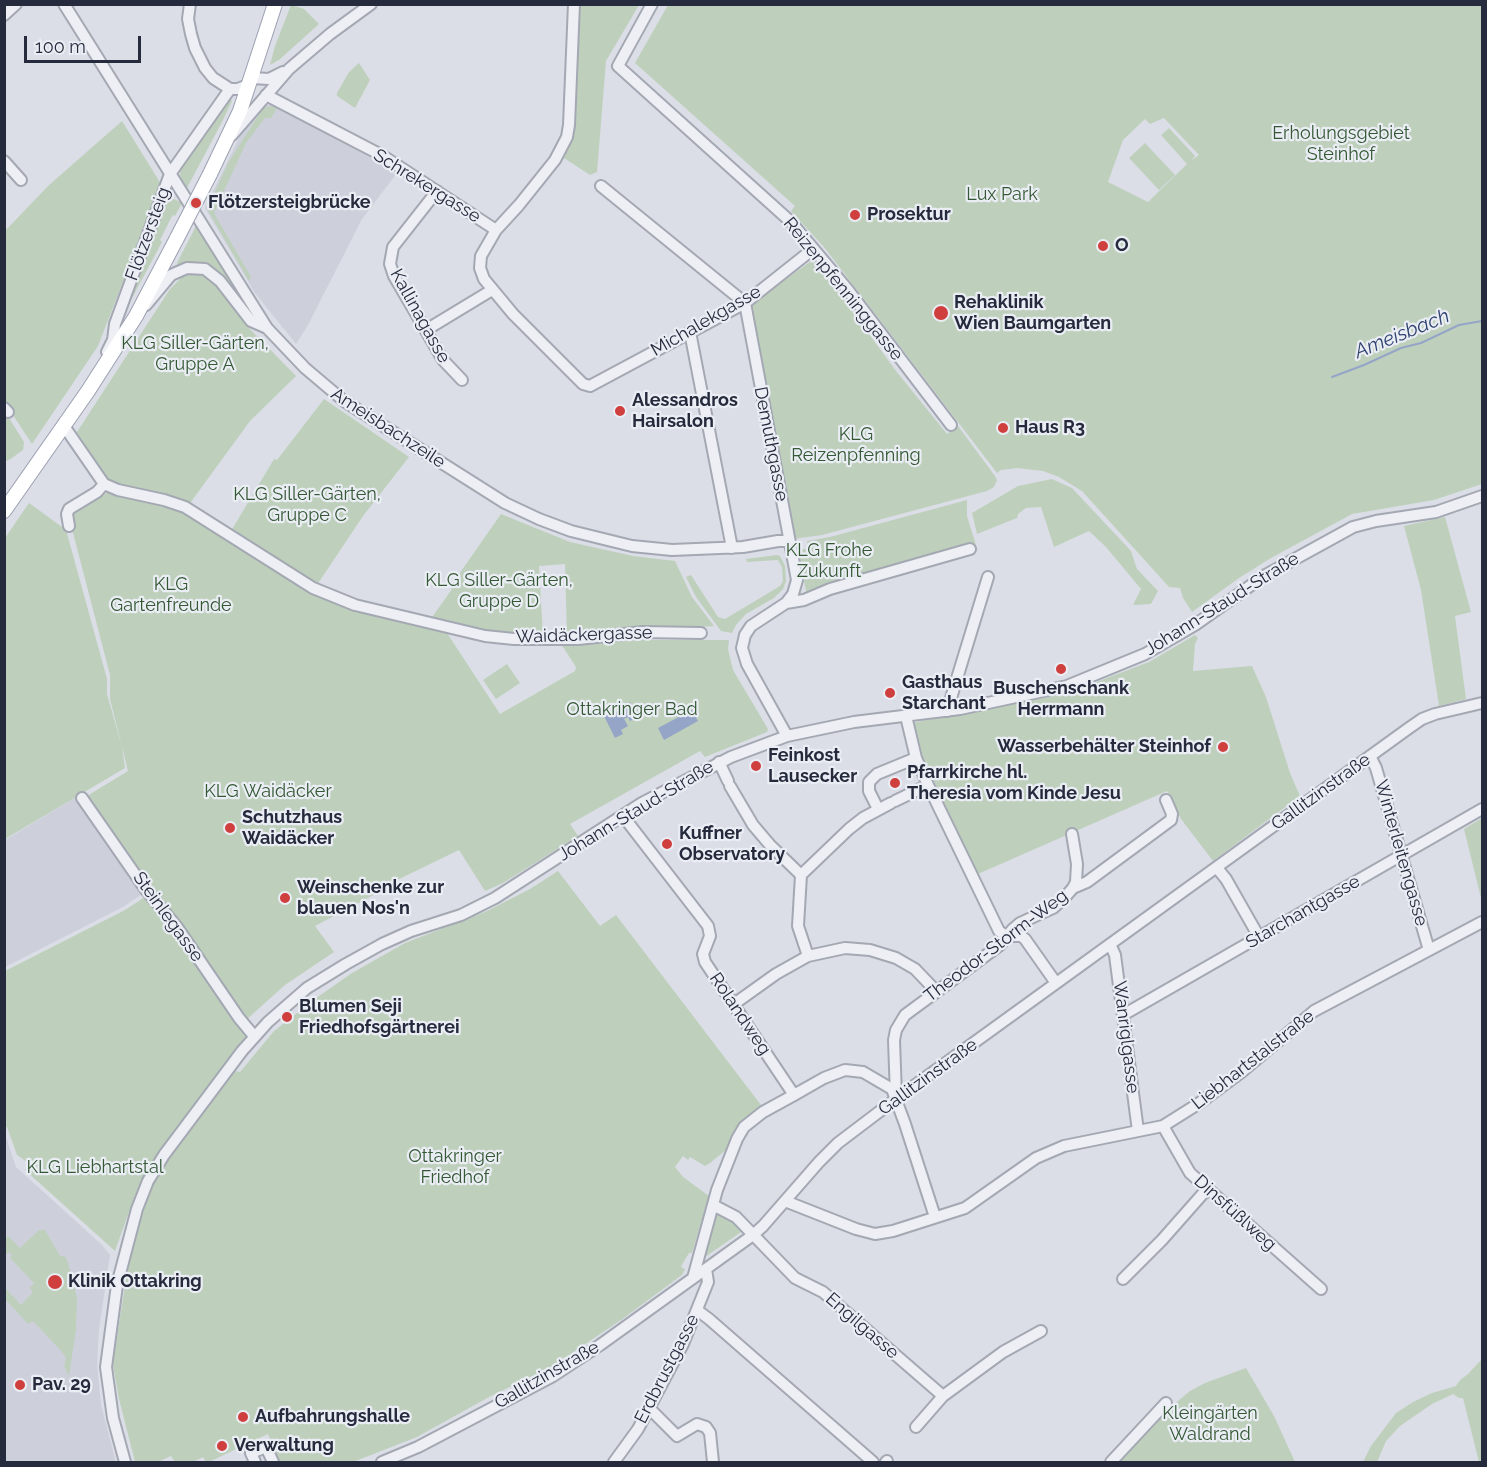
<!DOCTYPE html>
<meta charset="utf-8">
<style>
body{margin:0}
#map{position:relative;width:1487px;height:1467px;overflow:hidden;background:#dbdee6;font-family:Raleway,sans-serif}
canvas{display:block}
.frame{position:absolute;inset:0;border:6px solid #252a3c;pointer-events:none}
.scale{position:absolute;left:24px;top:36px;width:117px;height:27px;box-sizing:border-box;border:3px solid #252a3c;border-top:0;padding-left:8px;font-size:18px;line-height:21px;white-space:nowrap;color:#252a3c;-webkit-text-stroke:4px #eaedf4;paint-order:stroke}
</style>
<div id="map">
<canvas width="1487" height="1467"></canvas>
<div class="frame"></div>
<div class="scale">100 m</div>
</div>
<script>
const g = document.querySelector('canvas').getContext('2d');
g.lineJoin = 'round';
function paint(path, color) {
  g.fillStyle = color;
  g.fill(path, 'evenodd');
}
function poly(rows) {
  const path = new Path2D();
  for (const r of rows) {
    path.moveTo(r[0], r[1]);
    for (let i = 2; i < r.length; i += 2) path.lineTo(r[i], r[i + 1]);
  }
  return path;
}
function trace(path, color, width, dash) {
  g.strokeStyle = color;
  g.lineWidth = width;
  g.lineCap = dash ? 'butt' : 'round';
  g.setLineDash(dash || []);
  g.stroke(path);
}
function drawText(font, color, halo, rows, align = 'center') {
  g.font = font + ' Raleway,sans-serif';
  g.lineWidth = 4.5;
  g.setLineDash([]);
  g.textBaseline = 'middle';
  g.strokeStyle = halo;
  g.fillStyle = color;
  for (const [text, x, y, turn = 0] of rows) {
    g.save();
    g.translate(x, y);
    g.rotate((+turn || 0) * Math.PI / 180);
    g.textAlign = isNaN(turn) ? turn : align;
    if (halo) g.strokeText(text, 0, 0);
    g.fillText(text, 0, 0);
    g.restore();
  }
}
paint(poly([
 [267,105,271,105,322,131,397,173,362,219,308,325,296,344,255,293,205,208,240,136,264,106],
 [76,797,145,892,123,907,5,967,5,840],
 [4,1131,16,1167,101,1244,110,1255,99,1330,97,1363,101,1405,116,1462,5,1462]
]), '#cdd0db');
paint(poly([
 [291,5,304,9,319,24,279,60,270,65,275,46],
 [577,5,639,5,606,61,597,172,590,175,564,158,571,137],
 [668,5,1482,5,1482,484,1434,500,1352,514,1271,558,1239,578,1192,612,1183,598,1180,588,1169,587,1082,491,1059,477,1043,471,1017,468,1001,470,997,473,824,247,791,211,795,206,635,63],
 [1164,118,1199,155,1192,160,1195,156,1169,128,1161,135,1187,164,1148,202,1108,182,1123,140,1145,119,1150,124],
 [359,63,370,80,355,108,337,96,337,93,349,72],
 [230,98,232,101,223,120,187,188,180,176,181,165,223,105],
 [270,106,277,108,271,118,265,118,246,143,214,213,251,277,249,281,207,209,228,163,263,108],
 [122,121,161,184,98,346,32,444,5,403,4,232,48,186],
 [1145,143,1175,175,1159,190,1129,158],
 [174,199,182,203,175,216,173,215,171,218,160,240,162,242,123,315,163,205,169,200],
 [196,226,250,313,219,272,208,265,196,262,178,266,177,263],
 [814,259,896,371,947,434,958,426,995,476,997,480,994,487,987,491,822,535,794,539,769,398,750,311,752,303],
 [191,274,204,275,215,282,248,327,296,376,250,421,188,506,128,488,107,479,96,467,77,432,170,289,181,278],
 [324,399,409,457,363,516,317,585,231,531,274,459,277,460],
 [4,410,24,442,23,450,12,458,5,462],
 [1052,479,1072,488,1131,551,1137,569,1158,591,1151,604,1133,605,1141,589,1106,547,1089,531,1054,547,1041,507,1026,508,1018,514,1017,518,977,534,972,513,1018,486],
 [108,492,165,504,180,510,313,593,347,608,447,633,500,714,575,671,576,667,561,644,639,640,729,640,728,649,733,670,768,729,767,732,705,757,700,751,570,824,578,836,503,883,485,891,459,850,395,881,396,883,315,926,334,952,285,985,246,1020,153,890,148,889,142,875,123,846,90,803,87,796,128,771,110,699,110,675,71,525,72,516,75,511],
 [967,500,967,516,976,545,895,567,807,596,798,550,809,548,807,541,830,537],
 [29,503,62,527,65,526,107,679,107,694,122,747,125,768,5,839,5,538],
 [501,514,570,542,633,556,675,561,692,597,714,626,567,636,565,564,539,566,543,636,493,634,430,620,452,589,450,587],
 [1445,517,1471,612,1455,616,1466,699,1439,706,1421,590,1404,526],
 [777,555,780,556,785,566,786,581,783,589,774,598,746,614,736,625,732,633,721,631,696,597,686,577,691,575,718,617,725,619,780,586,783,581,782,567,778,560,747,562,746,559],
 [1195,635,1198,638,1195,644,1193,671,1252,666,1266,697,1290,773,1300,796,1213,861,1181,819,1167,791,978,874,921,754,912,723,1065,694,1149,662],
 [507,664,520,683,496,699,483,680],
 [1482,818,1482,902,1464,829],
 [558,871,600,926,616,915,761,1105,742,1121,732,1134,726,1150,710,1163,705,1166,690,1157,688,1160,683,1156,675,1167,683,1177,709,1196,692,1253,689,1253,683,1263,681,1267,685,1269,682,1275,621,1320,551,1367,489,1397,417,1437,353,1462,280,1462,268,1434,209,1462,206,1462,203,1457,193,1462,175,1462,171,1456,158,1462,135,1462,119,1399,111,1354,117,1336,132,1242,154,1183,170,1155,235,1071,240,1072,274,1031,319,996,352,973,405,943,487,911,530,889],
 [148,895,249,1035,156,1156,135,1195,115,1251,25,1170,30,1164,17,1155,7,1127,5,1127,5,971,125,910],
 [721,1211,744,1230,705,1257,704,1255,715,1214],
 [39,1230,45,1230,60,1256,66,1257,74,1284,77,1300,76,1330,69,1376,64,1366,66,1358,62,1352,34,1322,32,1321,28,1324,5,1299,5,1288,21,1305,33,1292,30,1288,34,1283,10,1258,12,1255,9,1252,6,1254,5,1252,5,1239,8,1236,20,1248],
 [1482,1359,1482,1462,1479,1462,1463,1398,1459,1398,1453,1394,1432,1404,1400,1426,1386,1441,1377,1462,1363,1462,1371,1446,1396,1413,1413,1402,1432,1393,1456,1386,1460,1380,1468,1374],
 [1246,1368,1274,1416,1295,1462,1118,1462,1166,1411,1190,1391,1205,1383]
]), '#bed0bc');
paint(poly([
 [630,702,638,717,630,721,628,717,624,719,628,726,621,730,623,734,615,738,603,714,613,708,616,712],
 [692,710,698,721,664,740,658,728]
]), '#95a5c7');
trace(poly([
 [1332,377,1364,365,1401,348,1421,343,1459,325,1482,321]
]), '#95a5c7', 2);
const minor = poly([
 [64,4,267,328,305,368,344,401,505,503,539,519,571,531,632,546,672,550,743,547,778,541,789,541],
 [190,4,188,19,191,34,195,48,205,68,213,78,230,89,238,89,248,85],
 [574,4,569,125,567,137,555,160,519,205,496,230,481,256,480,268,484,279,513,314,583,384,590,386,745,303,813,249],
 [652,4,618,66,791,222,848,290,951,425],
 [4,15,16,4],
 [251,78,269,79,283,72],
 [266,95,383,156,496,230],
 [232,135,289,69,330,34,371,4],
 [4,161,21,180],
 [601,186,745,303,797,580,793,594,786,603,751,626,745,635,742,648,747,664,787,736],
 [437,191,393,247,390,264,394,276,443,360,462,380],
 [146,305,171,275,187,268,205,269,220,281,251,321,267,328],
 [426,330,492,290],
 [690,332,732,548],
 [107,352,113,340,115,324,170,174,230,89],
 [4,408,8,412],
 [64,426,104,484,118,490,164,500,185,507,313,588,355,605,485,636,514,639,578,639,643,632,701,633],
 [69,526,67,514,69,509,97,492,104,484],
 [786,603,804,600,830,589,970,549],
 [947,711,988,577],
 [906,716,916,758,928,785,999,931,1006,936],
 [1370,756,1376,768,1429,950],
 [719,762,728,781],
 [730,786,753,825,770,845,801,875],
 [82,798,146,890,177,927,239,1018,254,1036],
 [895,801,928,785],
 [878,809,869,791,869,782,877,774,916,758],
 [623,816,708,926,710,936,703,954,705,962,794,1095],
 [1072,834,1077,864,1076,882,1073,888],
 [1217,868,1226,879,1259,937],
 [1006,936,1021,936,1025,939,1056,983],
 [1110,944,1115,955,1138,1131],
 [808,956,798,926,801,875,849,829,863,818,891,803],
 [734,1004,776,974,808,956,845,948,870,950,896,958,915,969,936,991],
 [1123,1015,1482,809],
 [896,1096,894,1040,896,1030,905,1015,1000,945,1013,929,1020,923,1053,908,1065,897,1073,888,1087,882,1171,820,1172,814,1166,800],
 [1163,1126,1190,1173,1321,1289],
 [785,1201,856,1229,875,1234,893,1231,965,1208,1036,1158,1064,1146,1163,1126,1198,1104,1244,1070,1314,1011,1482,922],
 [713,1205,736,1217,795,1278,823,1292,943,1396],
 [693,1278,717,1190,737,1139,744,1127,763,1112,794,1095,824,1078,845,1070,863,1072,892,1089,905,1124,935,1217],
 [1123,1279,1162,1240,1207,1189],
 [697,1310,709,1319,873,1462],
 [649,1408,677,1436,697,1424,706,1427,710,1433,713,1462],
 [916,1427,943,1396,1003,1352,1041,1331],
 [125,1462,113,1418,106,1367,117,1285,137,1209,148,1181,164,1155,242,1051,268,1022,307,988,346,964,382,944,411,931,461,915,495,898,642,803,731,757,787,736,854,722,960,709,1067,686,1145,654,1195,625,1264,576,1353,527,1376,521,1436,512,1482,496],
 [255,1462,251,1453,266,1447,273,1462],
 [382,1462,418,1447,553,1376,600,1345,753,1235,763,1226,819,1162,838,1143,896,1099,1409,728,1422,719,1435,714,1482,703],
 [614,1462,638,1429,683,1344,708,1282,706,1269],
 [886,1462,887,1461],
 [1111,1462,1166,1403]
]);
const major = poly([
 [210,174,240,111,275,4],
 [4,511,88,391,136,316,177,238]
]);
trace(minor, '#a4a8b3', 14);
trace(major, '#9ba0b2', 16);
trace(minor, '#eeeff4', 10);
trace(major, '#fff', 14);
const majorBridge = poly([
 [177,238,210,174]
]);
trace(majorBridge, '#9ba0b2', 16, []);
trace(majorBridge, '#fff', 14);
for (const [x, y, r, color] of [
 [196,203,6,"#ce3f3d"],
 [855,215,6,"#ce3f3d"],
 [1103,246,6,"#ce3f3d"],
 [941,313,8,"#ce3f3d"],
 [620,411,6,"#ce3f3d"],
 [1003,428,6,"#ce3f3d"],
 [1061,669,6,"#ce3f3d"],
 [890,693,6,"#ce3f3d"],
 [1223,747,6,"#ce3f3d"],
 [756,766,6,"#ce3f3d"],
 [895,783,6,"#ce3f3d"],
 [230,828,6,"#ce3f3d"],
 [667,844,6,"#ce3f3d"],
 [285,898,6,"#ce3f3d"],
 [287,1017,6,"#ce3f3d"],
 [55,1282,8,"#ce3f3d"],
 [20,1385,6,"#ce3f3d"],
 [243,1417,6,"#ce3f3d"],
 [222,1446,6,"#ce3f3d"]
]) {
  const dot = new Path2D();
  dot.arc(x, y, r, 0, 2 * Math.PI);
  g.fillStyle = color;
  g.fill(dot);
  trace(dot, '#eaedf4', 2);
}
drawText('18px', '#335833', '#eaedf4', [
 ["Erholungsgebiet",1341,134],
 ["Steinhof",1341,155],
 ["Lux Park",1002,195],
 ["KLG Siller-Gärten,",195,344],
 ["Gruppe A",195,365],
 ["KLG",856,435],
 ["Reizenpfenning",856,456],
 ["KLG Siller-Gärten,",307,495],
 ["Gruppe C",307,516],
 ["KLG Frohe",829,551],
 ["Zukunft",829,572],
 ["KLG Siller-Gärten,",499,581],
 ["Gruppe D",499,602],
 ["KLG",171,585],
 ["Gartenfreunde",171,606],
 ["Ottakringer Bad",632,710],
 ["KLG Waidäcker",268,792],
 ["Ottakringer",455,1157],
 ["Friedhof",455,1178],
 ["KLG Liebhartstal",95,1168],
 ["Kleingärten",1210,1414],
 ["Waldrand",1210,1435]
]);
drawText('18px', '#252a3c', '#eaedf4', [
 ["Schrekergasse",427,186,32],
 ["Flötzersteig",148,234,-70],
 ["Reizenpfenninggasse",843,289,51],
 ["Kallinagasse",420,316,61],
 ["Michalekgasse",706,321,-30],
 ["Ameisbachzeile",388,428,33],
 ["Demuthgasse",771,444,79],
 ["Johann-Staud-Straße",1222,604,-32],
 ["Waidäckergasse",584,635,-2],
 ["Gallitzinstraße",1321,792,-36],
 ["Johann-Staud-Straße",636,811,-31],
 ["Winterleitengasse",1401,853,74],
 ["Starchantgasse",1303,912,-30],
 ["Steinlegasse",168,917,54],
 ["Theodor-Storm-Weg",996,946,-37],
 ["Rolandweg",740,1014,56],
 ["Wanriglgasse",1126,1037,83],
 ["Liebhartstalstraße",1253,1060,-38],
 ["Gallitzinstraße",928,1077,-36],
 ["Dinsfüßlweg",1235,1213,42],
 ["Engilgasse",862,1326,41],
 ["Erdbrustgasse",667,1369,-63],
 ["Gallitzinstraße",547,1375,-30]
]);
drawText('bold 18px', '#252a3c', '#eaedf4', [
 ["Flötzersteigbrücke",208,203],
 ["Prosektur",867,215],
 ["O",1115,246],
 ["Rehaklinik",954,303],
 ["Wien Baumgarten",954,324],
 ["Alessandros",632,401],
 ["Hairsalon",632,422],
 ["Haus R3",1015,428],
 ["Gasthaus",902,683],
 ["Starchant",902,704],
 ["Buschenschank",1061,689,"center"],
 ["Herrmann",1061,710,"center"],
 ["Wasserbehälter Steinhof",1211,747,"right"],
 ["Feinkost",768,756],
 ["Lausecker",768,777],
 ["Pfarrkirche hl.",907,773],
 ["Theresia vom Kinde Jesu",907,794],
 ["Schutzhaus",242,818],
 ["Waidäcker",242,839],
 ["Kuffner",679,834],
 ["Observatory",679,855],
 ["Weinschenke zur",297,888],
 ["blauen Nos'n",297,909],
 ["Blumen Seji",299,1007],
 ["Friedhofsgärtnerei",299,1028],
 ["Klinik Ottakring",68,1282],
 ["Pav. 29",32,1385],
 ["Aufbahrungshalle",255,1417],
 ["Verwaltung",234,1446]
], 'left');
drawText('italic 20px', '#2f4270', '#eaedf4', [
 ["Ameisbach",1402,334,-22]
]);
</script>
